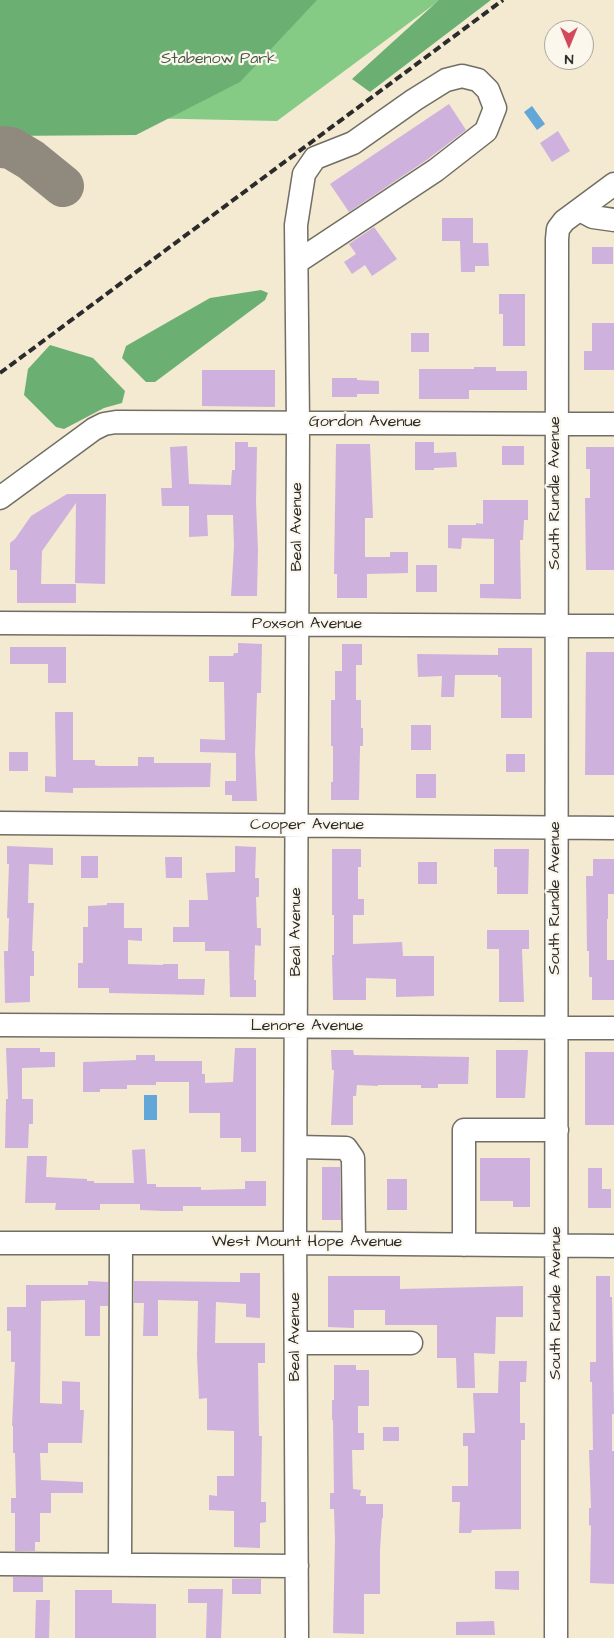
<!DOCTYPE html>
<style>
body{margin:0}
#map{position:relative;width:614px;height:1638px;overflow:hidden;background:#f4e9d1;font-family:"Architects Daughter",sans-serif}
canvas{display:block}
.north{position:absolute;left:544px;top:20px;width:50px;height:50px;box-sizing:border-box;background:#fbf7ec;border:1px solid #a8a59f;border-radius:50%;rotate:180deg;font-size:14px;font-weight:700;line-height:20px;text-align:center;color:#2b2b2b}
.north::after{content:'';display:block;margin:auto;width:18px;height:22px;background:#d1495b;clip-path:polygon(50% 0,100% 100%,50% 72%,0 100%)}
</style>
<div id="map">
<canvas width="614" height="1638"></canvas>
<div class="north">N</div>
</div>
<script>
const g = document.querySelector('canvas').getContext('2d');
g.lineJoin = 'round';
function paint(path, color) {
  g.fillStyle = color;
  g.fill(path, 'evenodd');
}
function poly(rows) {
  const path = new Path2D();
  for (const r of rows) {
    path.moveTo(r[0], r[1]);
    for (let i = 2; i < r.length; i += 2) path.lineTo(r[i], r[i + 1]);
  }
  return path;
}
function trace(path, color, width, dash) {
  g.strokeStyle = color;
  g.lineWidth = width;
  g.lineCap = dash ? 'butt' : 'round';
  g.setLineDash(dash || []);
  g.stroke(path);
}
function drawText(font, color, halo, rows, align = 'center') {
  g.font = font + ' "Architects Daughter",sans-serif';
  g.lineWidth = 4.5;
  g.setLineDash([]);
  g.textBaseline = 'middle';
  g.strokeStyle = halo;
  g.fillStyle = color;
  for (const [text, x, y, turn = 0] of rows) {
    g.save();
    g.translate(x, y);
    g.rotate((+turn || 0) * Math.PI / 180);
    g.textAlign = isNaN(turn) ? turn : align;
    if (halo) g.strokeText(text, 0, 0);
    g.fillText(text, 0, 0);
    g.restore();
  }
}
paint(poly([
 [0,0,440,0,277,121,0,115]
]), '#85cb86');
paint(poly([
 [0,0,317,0,240,82,136,135,0,136],
 [439,0,491,0,370,92,352,79],
 [261,290,268,293,265,300,155,382,146,382,122,358,126,346,210,298],
 [50,345,93,358,125,391,122,403,104,408,64,429,56,427,24,395,28,369]
]), '#6caf73');
paint(poly([
 [532,106,545,124,537,130,524,112],
 [144,1095,157,1095,157,1120,144,1120]
]), '#63a7d8');
trace(poly([
 [0,147,11,148,31,160,63,186]
]), '#908a7e', 42);
paint(poly([
 [449,104,466,130,428,159,349,212,330,184],
 [558,131,570,151,552,162,540,143],
 [442,218,473,218,473,243,488,243,489,266,475,266,475,272,461,272,460,241,442,241],
 [374,227,397,259,372,276,365,265,352,274,344,262,356,254,349,244],
 [592,247,613,247,613,264,592,264],
 [499,294,525,294,525,346,503,346,503,314,499,314],
 [592,323,614,323,614,370,584,370,584,351,592,351],
 [411,333,429,333,429,352,411,352],
 [474,367,496,367,496,371,527,371,527,390,469,390,469,399,419,399,419,369,474,369],
 [202,370,275,370,275,407,202,406],
 [332,378,357,378,357,380,379,381,379,394,357,394,357,397,332,397],
 [235,442,248,442,248,447,257,447,256,502,258,550,257,596,231,596,234,547,233,515,207,515,208,536,189,537,189,506,162,506,161,488,172,488,170,447,187,446,189,484,231,485,232,470,235,470],
 [415,442,434,442,434,453,456,452,457,467,434,468,434,470,415,470],
 [336,444,370,444,373,518,365,518,365,557,390,557,390,552,408,552,408,573,367,574,367,598,337,598,337,574,334,574],
 [502,446,524,446,524,465,502,465],
 [586,447,614,447,614,570,586,570,585,498,590,498,590,469,586,469],
 [67,494,106,494,105,584,75,583,76,503,42,551,41,584,76,584,76,603,17,603,17,570,10,570,10,543,15,539,31,516],
 [483,500,528,500,528,520,524,520,523,540,520,540,521,599,480,598,480,584,494,584,494,539,462,538,461,549,448,548,448,525,476,525,476,523,483,524],
 [416,565,437,565,437,592,416,592],
 [238,643,262,644,261,693,257,693,255,754,257,801,232,801,232,795,225,795,225,781,236,781,236,753,200,752,200,739,225,740,224,682,209,682,209,656,233,656,234,653,238,653],
 [342,644,362,644,362,665,356,665,356,700,361,700,361,728,363,728,363,746,360,746,359,800,331,800,331,782,333,782,333,746,331,746,331,700,335,700,335,671,342,671],
 [10,647,66,647,66,683,48,683,48,664,10,664],
 [498,648,532,648,532,718,501,718,501,677,498,677,498,675,455,675,454,697,441,697,442,676,418,677,417,654,498,655],
 [586,652,614,652,614,775,585,775],
 [55,712,73,712,73,760,95,760,95,765,98,766,138,766,138,757,154,757,154,763,211,763,210,787,73,788,73,793,45,792,45,776,56,777],
 [411,725,431,725,431,750,411,750],
 [9,752,28,752,28,771,9,771],
 [506,754,525,754,525,772,506,772],
 [416,774,436,774,436,798,416,798],
 [7,846,53,848,53,865,29,864,28,903,34,903,32,951,34,951,34,976,30,976,30,1002,5,1003,4,951,8,951,9,918,7,918,9,864,7,864],
 [235,846,256,847,255,878,259,878,259,897,256,897,257,928,261,928,261,946,255,945,254,980,256,980,256,997,230,997,229,951,205,951,205,942,173,942,173,927,189,927,189,900,208,900,206,873,235,872],
 [332,849,361,849,361,867,358,867,358,899,364,899,364,915,353,915,353,944,402,942,403,956,434,956,434,996,396,997,396,979,366,978,366,1000,333,1000,332,955,334,955,334,915,332,915],
 [494,849,529,849,528,894,497,894,497,867,494,867],
 [81,856,98,856,98,878,81,878],
 [165,857,182,857,182,878,166,878],
 [593,859,614,859,614,894,608,894,608,919,607,919,607,960,614,960,614,1000,592,1000,592,977,589,977,589,951,587,951,586,876,593,876],
 [418,862,437,862,437,884,418,884],
 [107,903,124,903,124,928,142,928,142,941,128,940,128,964,163,965,163,964,178,964,178,979,205,979,204,995,109,993,109,988,78,988,78,963,83,963,83,927,88,927,88,906,107,905],
 [487,930,529,930,529,949,522,949,524,1002,499,1002,499,949,487,949],
 [6,1048,40,1048,40,1052,55,1052,55,1067,22,1068,22,1099,33,1099,33,1124,29,1124,28,1148,5,1148,6,1099,8,1099],
 [235,1048,256,1048,256,1152,241,1152,241,1138,220,1138,220,1113,189,1113,189,1082,156,1082,156,1085,127,1085,127,1089,100,1089,100,1092,83,1092,83,1062,136,1060,136,1055,155,1055,155,1061,202,1061,202,1074,205,1074,205,1083,233,1082],
 [331,1050,353,1050,354,1055,469,1057,468,1084,438,1084,438,1088,421,1088,421,1085,378,1085,378,1086,357,1085,356,1096,353,1096,353,1125,331,1125,334,1070,332,1070],
 [496,1050,528,1050,525,1098,496,1098],
 [585,1052,614,1052,614,1125,585,1125],
 [145,1149,147,1184,156,1184,156,1187,201,1187,201,1190,245,1189,245,1181,266,1181,266,1206,183,1206,183,1211,164,1211,140,1210,140,1204,100,1204,100,1210,55,1210,56,1203,25,1203,27,1156,47,1156,46,1177,87,1179,87,1181,94,1181,94,1183,134,1183,132,1150],
 [480,1158,530,1158,530,1207,513,1207,513,1201,480,1201],
 [322,1167,340,1167,341,1220,322,1220],
 [588,1168,602,1168,602,1189,611,1189,611,1208,588,1208],
 [387,1179,407,1179,407,1210,387,1210],
 [240,1273,260,1273,260,1318,246,1317,246,1304,216,1302,215,1343,265,1343,265,1363,258,1363,259,1436,262,1436,261,1502,266,1502,266,1522,260,1523,260,1548,234,1547,234,1511,209,1510,209,1495,217,1496,217,1476,234,1476,234,1431,207,1430,207,1398,199,1399,197,1355,198,1301,158,1300,158,1336,143,1336,144,1303,134,1303,134,1281,240,1282],
 [328,1276,400,1276,400,1289,523,1286,523,1317,496,1317,495,1354,474,1353,475,1388,457,1388,456,1358,437,1358,437,1325,385,1325,385,1310,354,1310,354,1328,328,1327],
 [596,1276,610,1276,610,1297,612,1297,614,1414,612,1414,612,1451,614,1451,614,1584,590,1583,591,1526,589,1525,589,1508,591,1508,589,1450,593,1450,592,1382,590,1382,590,1362,596,1362],
 [88,1281,108,1282,108,1306,100,1306,100,1336,85,1336,85,1300,41,1301,40,1403,62,1404,62,1381,80,1382,80,1410,84,1410,82,1443,48,1443,48,1453,40,1453,41,1480,83,1482,83,1493,51,1493,51,1513,40,1513,40,1542,35,1542,35,1551,15,1551,15,1513,11,1513,11,1498,16,1498,15,1453,13,1453,13,1426,12,1426,15,1362,11,1362,11,1331,7,1331,7,1307,26,1307,26,1285,88,1285],
 [499,1361,527,1361,526,1382,520,1382,520,1423,525,1423,525,1440,521,1440,521,1529,472,1530,471,1533,459,1533,460,1502,452,1502,452,1486,468,1486,468,1446,463,1446,463,1433,475,1433,473,1393,498,1393],
 [334,1365,356,1365,356,1370,369,1370,369,1406,358,1406,358,1433,364,1433,364,1450,352,1450,353,1489,361,1490,360,1496,366,1496,366,1504,383,1504,383,1518,382,1518,380,1550,380,1594,364,1594,364,1634,333,1633,335,1539,334,1509,330,1509,330,1493,334,1493,333,1420,332,1420,332,1400,334,1400],
 [383,1427,399,1427,399,1441,383,1441],
 [495,1571,519,1571,519,1590,495,1589],
 [13,1577,43,1577,43,1592,13,1592],
 [232,1579,261,1579,261,1594,232,1594],
 [188,1589,223,1589,221,1638,206,1638,207,1603,188,1603],
 [75,1590,112,1590,112,1603,156,1604,156,1638,75,1638],
 [36,1600,50,1600,49,1638,35,1638],
 [494,1621,495,1635,456,1635,456,1622]
]), '#ceb1dc');
const minor = poly([
 [580,210,593,217,614,220],
 [0,498,94,429,104,424,116,422,614,424],
 [0,623,614,626],
 [0,823,614,828],
 [0,1025,614,1028],
 [296,1147,346,1148,353,1158,354,1243],
 [0,1243,296,1243,614,1246],
 [464,1245,464,1130,557,1130],
 [296,1343,411,1343],
 [0,1564,297,1566],
 [120,1564,121,1243],
 [297,1638,295,1224,298,423,296,225,304,174,315,158,353,143,414,100,446,80,462,76,478,80,488,90,495,108,486,131,436,170,297,262],
 [556,1638,557,239,558,229,564,221,614,184]
]);
trace(minor, '#716e65', 25);
trace(minor, '#fff', 22);
trace(poly([
 [0,373,503,0]
]), '#2b2b2b', 4, [8, 4]);
drawText('16px', '#465b46', '#fbf7ec', [
 ["Stabenow Park",219,60]
]);
drawText('16px', '#2b2b2b', '#fbf7ec', [
 ["Gordon Avenue",365,423],
 ["South Rundle Avenue",556,493,-90],
 ["Beal Avenue",298,527,-90],
 ["Poxson Avenue",307,625],
 ["Cooper Avenue",307,826],
 ["South Rundle Avenue",556,898,-90],
 ["Beal Avenue",297,932,-90],
 ["Lenore Avenue",307,1027],
 ["West Mount Hope Avenue",307,1243],
 ["South Rundle Avenue",557,1303,-90],
 ["Beal Avenue",296,1337,-90]
]);
</script>
